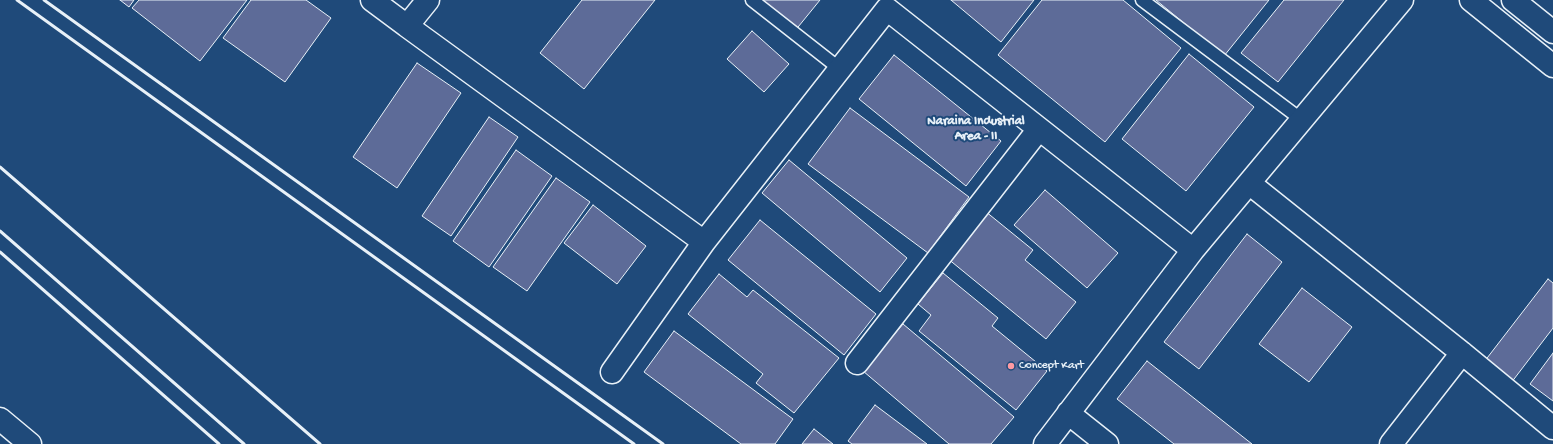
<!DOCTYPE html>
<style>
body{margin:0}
canvas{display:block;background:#1f4a7a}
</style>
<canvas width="1553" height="444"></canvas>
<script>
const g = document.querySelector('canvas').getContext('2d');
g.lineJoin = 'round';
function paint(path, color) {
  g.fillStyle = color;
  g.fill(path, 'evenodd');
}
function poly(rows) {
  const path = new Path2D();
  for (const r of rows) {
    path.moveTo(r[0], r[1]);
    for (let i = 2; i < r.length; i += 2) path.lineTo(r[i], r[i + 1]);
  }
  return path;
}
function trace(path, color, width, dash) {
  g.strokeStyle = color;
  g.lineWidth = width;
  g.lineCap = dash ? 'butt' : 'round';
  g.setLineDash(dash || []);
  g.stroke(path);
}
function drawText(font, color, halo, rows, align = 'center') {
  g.font = font + ' "Gochi Hand",sans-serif';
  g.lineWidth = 4;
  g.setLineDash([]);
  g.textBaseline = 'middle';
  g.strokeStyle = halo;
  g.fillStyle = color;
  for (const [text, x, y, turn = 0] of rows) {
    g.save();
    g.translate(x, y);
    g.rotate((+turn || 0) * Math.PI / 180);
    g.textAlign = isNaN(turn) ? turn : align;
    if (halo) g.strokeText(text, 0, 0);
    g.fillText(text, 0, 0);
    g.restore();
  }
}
const building = poly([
 [120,0,134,0,129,7,120,0],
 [139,0,247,0,200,61,132,8,139,0],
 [251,0,306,0,331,18,285,82,223,38,251,0],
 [582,0,655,0,584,89,540,53,582,0],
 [754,0,820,0,794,32,754,0],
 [951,0,1034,0,1001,42,951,0],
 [1042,0,1123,0,1181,48,1105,142,998,55,1042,0],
 [1156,0,1269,0,1224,56,1156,0],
 [1284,0,1344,0,1278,82,1241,53,1284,0],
 [752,31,789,64,764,92,727,59,752,31],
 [1189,54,1254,107,1186,191,1122,139,1189,54],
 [894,55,1001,141,966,186,859,99,894,55],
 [417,63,461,93,397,188,353,157,417,63],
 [850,108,969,197,928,253,808,164,850,108],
 [489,117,518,137,451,236,422,216,489,117],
 [516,150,552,176,489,267,453,241,516,150],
 [789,160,907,258,880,292,762,193,789,160],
 [556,178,590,202,527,291,493,267,556,178],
 [1045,190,1118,253,1087,288,1014,225,1045,190],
 [593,205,646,246,617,284,564,243,593,205],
 [985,211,1033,250,1025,260,1076,302,1046,339,947,258,985,211],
 [760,220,876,314,844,355,728,260,760,220],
 [1247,234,1282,262,1199,369,1164,342,1247,234],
 [943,273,998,318,992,326,1047,371,1016,410,919,331,931,315,918,304,943,273],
 [719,274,747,297,753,290,839,358,794,413,756,383,763,374,688,314,719,274],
 [1548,279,1553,283,1553,328,1511,383,1484,362,1548,279],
 [1302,288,1352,327,1309,382,1259,344,1302,288],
 [903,324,1014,417,991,444,949,444,863,371,903,324],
 [674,331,793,419,775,444,741,444,644,372,674,331],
 [1553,353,1553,401,1530,384,1553,353],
 [1147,361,1252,444,1174,444,1117,399,1147,361],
 [875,405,927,444,852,444,848,441,875,405],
 [814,429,833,444,802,444,814,429]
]);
paint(building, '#5d6b98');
trace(building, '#e8f1f8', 1);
const lane = poly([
 [752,0,840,69],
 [1142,0,1302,120]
]);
const street = poly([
 [372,0,407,26,428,0],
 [407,26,704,242,612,372],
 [1249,183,1462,353,1553,428],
 [704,242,887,9,1193,250,1045,444],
 [1193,250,1402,0],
 [857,363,1039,129],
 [1068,413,1107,444],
 [0,419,30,444],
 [1391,444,1462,353]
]);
const secondary = poly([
 [1471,0,1553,66],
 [1513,0,1553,32]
]);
trace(lane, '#e8f1f8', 15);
trace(street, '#e8f1f8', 25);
trace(secondary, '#e8f1f8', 25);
trace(lane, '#1f4a7a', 12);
trace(street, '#1f4a7a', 22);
trace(secondary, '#1f4a7a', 22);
trace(poly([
 [17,0,634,444],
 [44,0,663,444],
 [0,167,320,444],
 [0,231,244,444],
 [0,252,219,444]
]), '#e8f1f8', 3);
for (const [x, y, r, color] of [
 [1011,366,4,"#ff9aa2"]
]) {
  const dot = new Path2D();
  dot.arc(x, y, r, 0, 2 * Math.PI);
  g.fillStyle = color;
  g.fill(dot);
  trace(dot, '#1f4a7a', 1.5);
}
drawText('12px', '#e8f1f8', '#1f4a7a', [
 ["Concept Kart",1019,366]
], 'left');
drawText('bold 13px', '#e8f1f8', '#1f4a7a', [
 ["Naraina Industrial",976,122],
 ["Area - II",976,137]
]);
</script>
